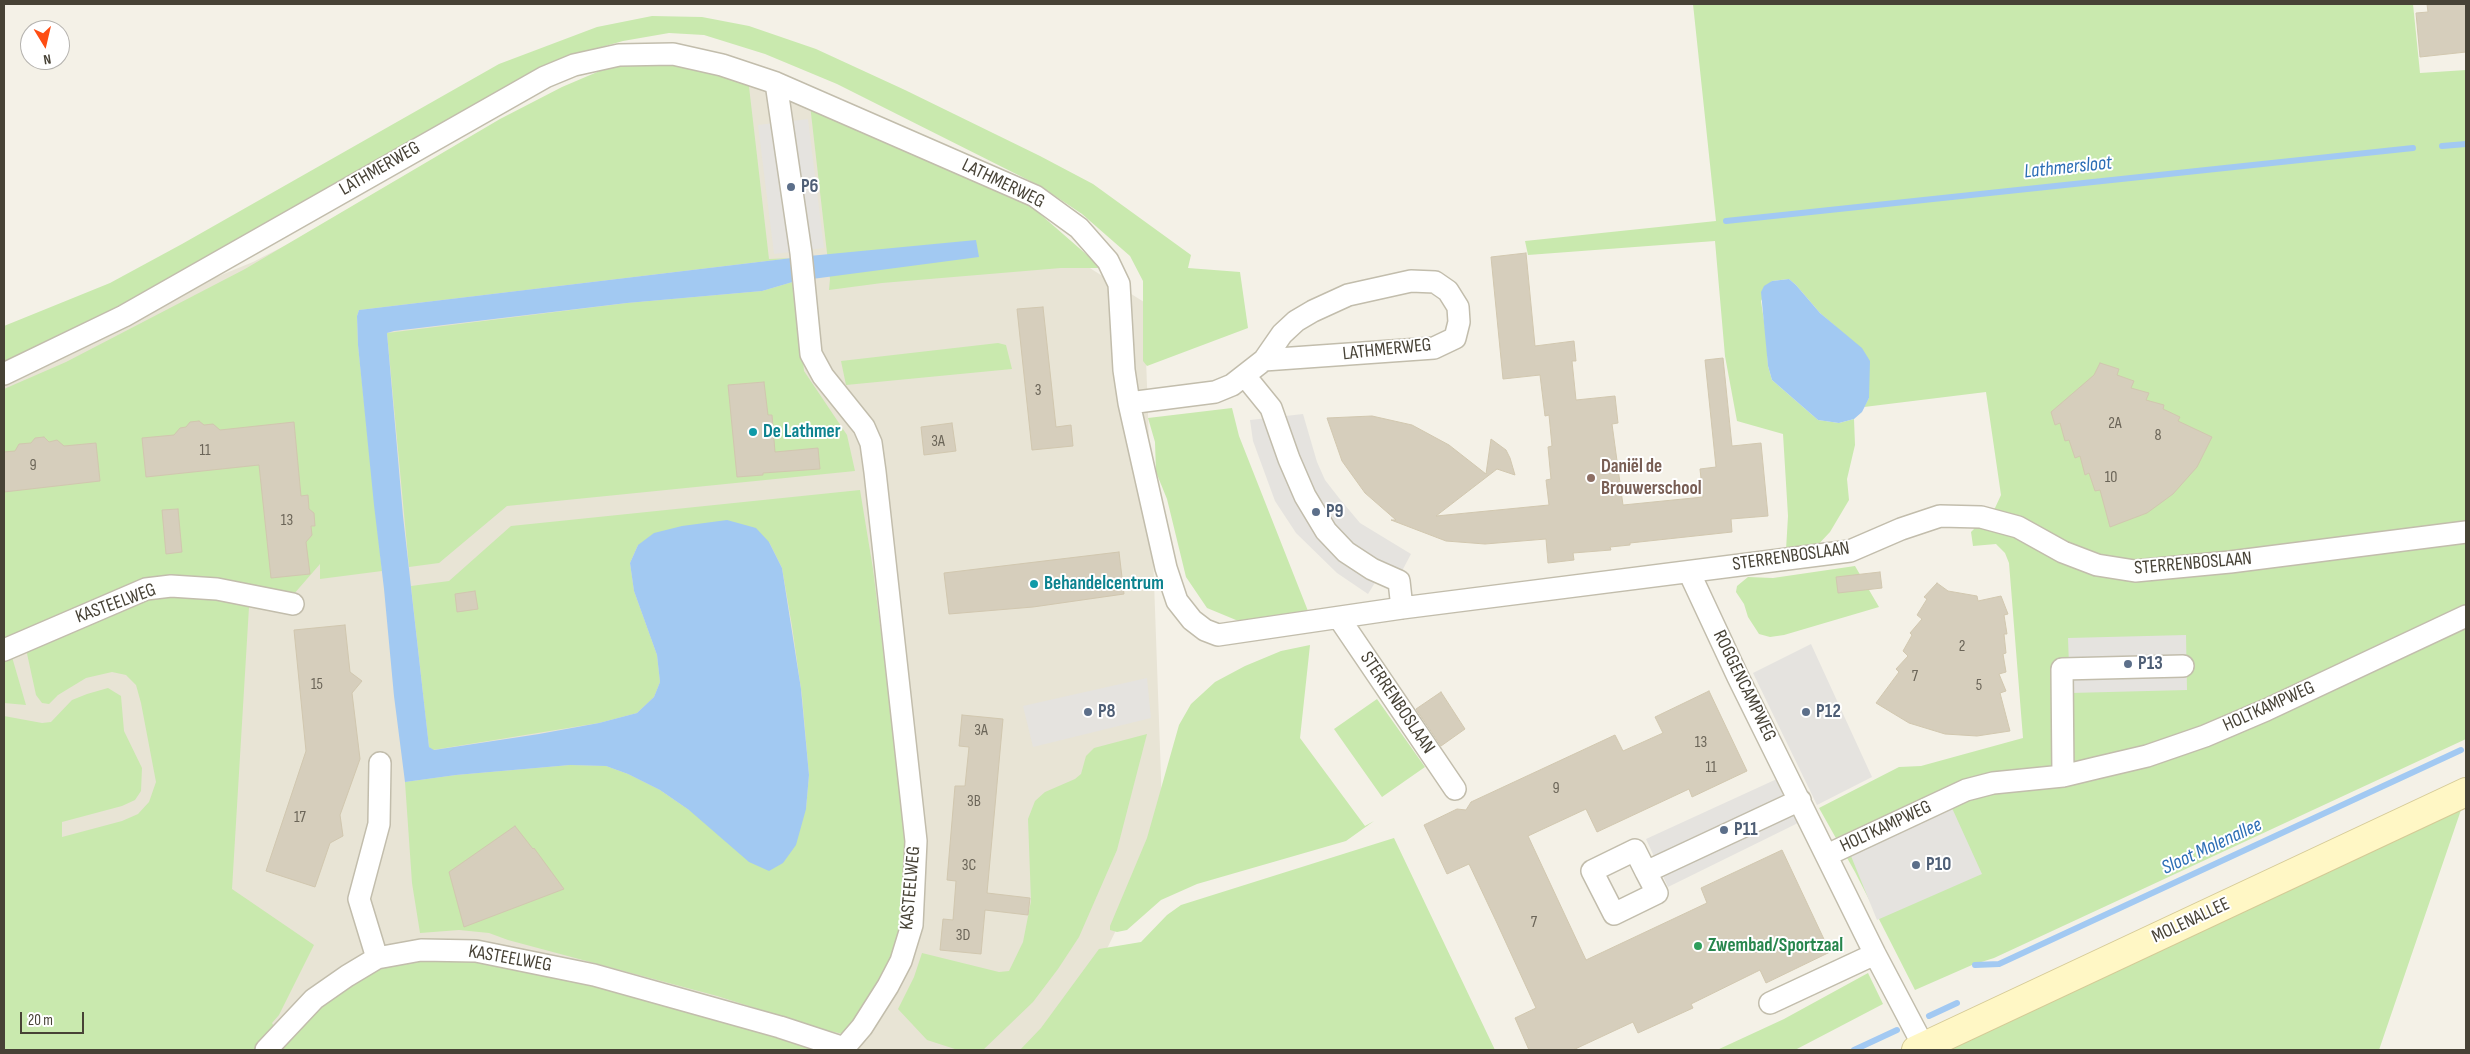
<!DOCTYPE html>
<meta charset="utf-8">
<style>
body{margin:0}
#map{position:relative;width:2470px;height:1054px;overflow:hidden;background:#f4f1e7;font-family:"Sofia Sans Condensed",sans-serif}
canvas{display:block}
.frame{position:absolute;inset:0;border:5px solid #474236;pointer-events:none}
.north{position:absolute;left:20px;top:20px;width:50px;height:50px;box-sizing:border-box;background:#fff;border:1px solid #b5b3af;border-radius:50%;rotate:171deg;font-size:14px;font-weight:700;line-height:20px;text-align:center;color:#474236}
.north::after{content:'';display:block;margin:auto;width:18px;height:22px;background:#fe4d13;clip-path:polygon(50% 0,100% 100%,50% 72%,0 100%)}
.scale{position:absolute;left:20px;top:1012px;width:64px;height:22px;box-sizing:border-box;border:2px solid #474236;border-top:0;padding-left:6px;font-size:15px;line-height:18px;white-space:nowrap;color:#474236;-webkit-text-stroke:4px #fff;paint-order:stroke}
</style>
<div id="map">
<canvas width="2470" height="1054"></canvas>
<div class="frame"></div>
<div class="north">N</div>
<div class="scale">20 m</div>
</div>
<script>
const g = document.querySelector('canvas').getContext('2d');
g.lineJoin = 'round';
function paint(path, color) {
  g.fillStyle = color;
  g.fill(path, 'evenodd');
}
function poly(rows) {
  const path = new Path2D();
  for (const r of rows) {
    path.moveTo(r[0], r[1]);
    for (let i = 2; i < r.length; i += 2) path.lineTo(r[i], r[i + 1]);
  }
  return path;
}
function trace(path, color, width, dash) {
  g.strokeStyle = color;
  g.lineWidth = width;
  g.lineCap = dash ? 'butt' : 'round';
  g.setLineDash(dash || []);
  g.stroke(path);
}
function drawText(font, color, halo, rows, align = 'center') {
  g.font = font + ' "Sofia Sans Condensed",sans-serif';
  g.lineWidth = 4;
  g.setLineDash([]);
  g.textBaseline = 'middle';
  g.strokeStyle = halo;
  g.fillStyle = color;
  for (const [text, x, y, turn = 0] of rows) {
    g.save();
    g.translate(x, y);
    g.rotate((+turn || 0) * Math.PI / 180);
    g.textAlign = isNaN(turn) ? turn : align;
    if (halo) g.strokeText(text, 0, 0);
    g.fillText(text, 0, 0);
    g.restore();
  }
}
paint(poly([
 [780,74,1144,302,1163,833,1058,1050,4,1050,4,364,253,262,545,112]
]), '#e8e4d5');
paint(poly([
 [1693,4,2413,4,2420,73,2466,70,2466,739,1994,958,1972,965,1915,990,1855,872,1819,808,1899,767,1921,766,2023,738,2009,563,2005,553,1996,544,1973,546,1971,532,1995,508,2001,495,1986,392,1864,407,1869,398,1835,326,1820,313,1796,285,1789,279,1772,281,1761,301,1766,334,1768,366,1772,380,1818,420,1839,423,1854,419,1855,445,1847,479,1849,500,1830,532,1814,549,1786,550,1788,516,1783,434,1737,421,1725,356,1715,241,1528,255,1525,241,1716,221],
 [652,16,702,17,749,26,816,49,905,90,1040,156,1093,184,1191,255,1188,268,1240,272,1248,328,1147,366,1143,361,1143,281,1130,256,1082,214,1040,186,837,84,765,54,704,35,669,33,623,41,584,52,116,310,4,363,4,326,110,283,182,244,499,64,597,27],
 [655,61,748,78,769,259,792,258,359,310,357,316,358,345,382,571,320,579,320,564,293,595,200,576,175,576,147,581,98,598,4,642,4,389,66,362,245,269,500,119,562,87,616,64],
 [809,96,1032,207,1102,268,1061,268,882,283,829,290,830,279],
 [796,281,804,371,847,435,855,471,507,506,439,563,409,567,387,333,627,303,762,291],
 [998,343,1006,345,1012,369,846,385,841,361],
 [1232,408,1239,436,1308,611,1246,621,1236,620,1207,608,1186,577,1167,499,1156,472,1155,442,1148,418],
 [860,490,873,569,907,844,905,889,899,940,888,972,848,1035,825,1030,717,996,508,940,489,933,459,930,420,933,412,883,405,782,456,775,570,765,606,766,628,774,660,790,689,810,806,809,809,775,802,696,792,626,782,568,769,542,638,545,630,563,634,591,657,655,660,682,654,697,637,713,599,723,433,750,429,747,411,586,449,581,511,526],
 [1855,566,1879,607,1784,635,1770,637,1759,634,1748,617,1744,604,1736,592,1737,586,1748,577,1773,578],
 [176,594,225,599,249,607,232,889,314,945,279,1015,272,1023,275,1028,255,1050,4,1050,4,716,42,723,51,722,72,700,87,694,108,688,121,696,124,731,142,768,141,791,135,800,122,806,62,822,62,837,122,821,138,814,149,802,156,782,141,703,136,685,126,675,112,672,86,678,58,695,49,704,42,703,36,695,26,649,120,605],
 [1310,645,1300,738,1365,826,1374,821,1346,841,1197,884,1161,900,1127,930,1117,932,1110,930,1110,926,1147,838,1179,725,1191,704,1215,682,1245,666,1281,651],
 [12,657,26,705,4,703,4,662],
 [1377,699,1425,767,1382,797,1334,729],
 [1147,734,1117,850,1079,937,1058,969,1033,1002,983,1050,958,1050,927,1040,898,1009,914,977,922,953,999,972,1009,971,1023,942,1031,901,1028,819,1035,801,1045,792,1075,779,1081,774,1086,756,1094,748],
 [2461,810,2379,1050,1949,1050],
 [1394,838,1495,1050,1020,1050,1041,1028,1099,949,1141,942,1167,915,1181,905],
 [436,955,547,971,821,1050,277,1050,322,1006,379,966],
 [1868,973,1883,1004,1795,1050,1717,1050,1784,1019]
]), '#c9e9ae');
paint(poly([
 [808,119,824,248,774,254,758,125],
 [1303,414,1317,462,1325,480,1339,498,1360,523,1411,554,1393,588,1376,581,1368,594,1337,573,1296,533,1275,501,1253,441,1250,420],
 [2186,635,2187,690,2070,693,2068,638],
 [1811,644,1872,777,1817,805,1753,673],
 [1147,678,1151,718,1033,747,1023,706],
 [1779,778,1800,822,1668,887,1646,839],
 [1952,808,1982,874,1877,920,1851,856]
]), '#e5e3df');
paint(poly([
 [976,240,979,257,812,279,809,256],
 [792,258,796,281,762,291,627,303,394,331,387,333,403,516,429,747,434,750,539,734,599,723,637,713,654,697,660,682,657,655,634,591,630,563,638,545,654,533,682,526,727,520,756,528,769,542,782,568,801,689,809,775,806,809,796,845,783,863,769,871,749,862,689,810,660,790,628,774,606,766,570,765,456,775,405,782,394,696,384,589,374,505,358,345,357,316,359,310],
 [1789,279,1796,285,1820,313,1862,348,1870,361,1869,398,1862,412,1854,419,1839,423,1818,420,1772,380,1768,366,1761,292,1764,286,1772,281]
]), '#a2c9f2');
trace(poly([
 [2442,146,2466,144],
 [1726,221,2413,148],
 [1975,965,1999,964,2461,750],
 [1929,1016,1957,1003],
 [1854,1050,1897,1030]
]), '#a2c9f2', 6);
const building = poly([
 [2427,4,2466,4,2466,52,2420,57,2416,13,2428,12,2427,4],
 [1526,253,1535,346,1574,341,1576,361,1572,361,1576,400,1615,396,1618,423,1612,424,1623,505,1703,497,1700,469,1716,467,1705,360,1723,358,1732,446,1761,443,1768,516,1731,519,1732,532,1630,543,1630,545,1610,547,1611,550,1573,553,1574,560,1548,563,1546,539,1485,544,1446,541,1391,520,1396,520,1365,493,1342,461,1327,418,1372,416,1412,425,1449,445,1486,474,1491,439,1506,450,1510,458,1515,475,1497,469,1436,516,1549,505,1546,480,1551,479,1548,447,1552,446,1549,415,1545,416,1540,375,1503,379,1491,257,1526,253],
 [1043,307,1056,427,1071,425,1073,446,1032,450,1017,309,1043,307],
 [2100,363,2119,369,2117,375,2134,381,2131,388,2149,393,2146,400,2164,405,2163,409,2180,417,2178,421,2212,437,2197,467,2173,494,2147,513,2110,527,2100,490,2095,491,2089,473,2085,475,2080,456,2075,458,2069,440,2065,441,2060,423,2055,425,2051,412,2094,375,2100,363],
 [764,382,768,415,772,415,775,452,818,448,820,469,763,473,763,475,737,477,728,385,764,382],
 [199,421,204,425,213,424,220,430,294,422,301,496,308,495,309,509,314,513,315,526,311,526,312,535,306,542,310,574,271,578,259,465,146,477,142,438,174,435,180,428,186,427,190,422,199,421],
 [952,423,956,451,924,455,921,427,952,423],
 [44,437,49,442,57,440,64,446,96,443,100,481,4,492,4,452,15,451,19,444,31,443,35,438,44,437],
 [178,509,182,552,166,554,162,510,178,509],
 [1119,552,1124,594,1033,607,949,614,944,573,1119,552],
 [1880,572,1882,588,1838,593,1836,577,1880,572],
 [1937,583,1948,591,1977,596,1978,601,2001,596,2008,614,2004,615,2007,634,2004,634,2006,653,2003,654,2006,672,1999,674,2006,691,2000,693,2010,731,1977,736,1945,734,1909,723,1876,703,1899,672,1896,669,1908,656,1903,651,1912,635,1910,633,1922,619,1917,615,1927,599,1924,597,1937,583],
 [475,591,478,609,457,612,455,594,475,591],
 [345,625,350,672,362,681,352,693,360,759,340,815,343,836,330,843,315,887,266,871,306,751,294,630,345,625],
 [1709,691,1747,771,1692,797,1689,789,1597,832,1586,809,1528,836,1586,960,1707,903,1701,888,1782,850,1830,952,1766,983,1760,970,1691,1004,1693,1008,1638,1033,1633,1022,1573,1050,1529,1050,1515,1018,1536,1008,1496,921,1469,864,1447,874,1424,825,1457,809,1466,810,1471,802,1615,735,1623,751,1663,733,1655,717,1709,691],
 [1441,692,1465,729,1441,746,1416,709,1441,692],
 [962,715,1003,719,987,893,1030,898,1028,915,985,910,981,954,940,950,943,919,953,920,956,881,947,880,955,786,965,786,969,747,959,746,962,715],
 [515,826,533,849,534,848,564,889,464,927,449,872,515,826]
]);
paint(building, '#d6cebc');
trace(building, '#d1c7af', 1);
const minor = poly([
 [4,374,124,316,545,77,574,65,619,55,673,54,722,65,776,83,1035,196,1079,228,1108,261,1119,284,1124,370,1129,403,1166,568,1177,601,1192,620,1205,630,1218,635,1402,608,1850,551,1901,529,1940,516,1981,517,2018,527,2063,552,2097,565,2135,571,2230,562,2466,532],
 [1245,376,1271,408,1289,459,1305,496,1326,531,1346,552,1372,569,1399,581,1402,608],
 [1129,403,1215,392,1232,385,1264,360,1434,348,1455,338,1459,322,1458,307,1448,291,1435,282,1411,281,1348,295,1313,311,1296,321,1282,334,1264,360],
 [1689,572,1738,677,1875,954,1924,1047],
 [1339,618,1455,789],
 [4,650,146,589,171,586,217,589,293,604],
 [2063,776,2062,669,2183,666],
 [1827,855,1966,790,1993,783,2063,776,2096,768,2147,756,2205,736,2266,710,2466,616],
 [1646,872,1657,893,1614,914,1592,871,1635,850,1646,872,1800,800],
 [377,958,359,899,379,824,380,763],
 [1770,1003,1875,954],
 [266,1050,314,999,347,976,377,958,421,950,476,951,594,975,780,1027,844,1048,862,1027,888,986,901,961,912,925,916,841,875,472,871,443,864,427,823,376,811,354,801,253,776,83]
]);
const secondary = poly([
 [1916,1050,2466,792]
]);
trace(minor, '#c2bdac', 24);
trace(secondary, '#d5ca96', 30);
trace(minor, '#fff', 21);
trace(secondary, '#fff7c5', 28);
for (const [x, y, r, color] of [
 [791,187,5,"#5c6f8a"],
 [753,432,5,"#0f9aa8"],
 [1591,478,5,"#8d6e63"],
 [1316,512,5,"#5c6f8a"],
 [1034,584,5,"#0f9aa8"],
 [2128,664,5,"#5c6f8a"],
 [1088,712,5,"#5c6f8a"],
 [1806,712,5,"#5c6f8a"],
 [1724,830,5,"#5c6f8a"],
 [1916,865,5,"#5c6f8a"],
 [1698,946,5,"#2e9e5b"]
]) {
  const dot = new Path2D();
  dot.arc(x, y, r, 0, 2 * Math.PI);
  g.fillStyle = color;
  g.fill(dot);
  trace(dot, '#fff', 2);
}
drawText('16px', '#6b6558', null, [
 ["3",1038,391],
 ["2A",2115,424],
 ["8",2158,436],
 ["3A",938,442],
 ["11",205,451],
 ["9",33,466],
 ["10",2111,478],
 ["13",287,521],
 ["2",1962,647],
 ["7",1915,677],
 ["15",317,685],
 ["5",1979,686],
 ["3A",981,731],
 ["13",1701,743],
 ["11",1711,768],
 ["9",1556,789],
 ["3B",974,802],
 ["17",300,818],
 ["3C",969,866],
 ["7",1534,923],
 ["3D",963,936]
]);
drawText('19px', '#474236', '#fff', [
 ["LATHMERWEG",380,169,-30],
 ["LATHMERWEG",1003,184,26],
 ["LATHMERWEG",1387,350,-6],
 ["STERRENBOSLAAN",1791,557,-8],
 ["STERRENBOSLAAN",2193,564,-5],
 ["KASTEELWEG",116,604,-20],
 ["ROGGENCAMPWEG",1744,686,64],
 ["STERRENBOSLAAN",1397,703,56],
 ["HOLTKAMPWEG",2269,707,-24],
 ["HOLTKAMPWEG",1886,827,-25],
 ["KASTEELWEG",911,888,-85],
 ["MOLENALLEE",2191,921,-25],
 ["KASTEELWEG",510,959,10]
]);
drawText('bold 19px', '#4e5e75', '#fff', [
 ["P6",801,187],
 ["P9",1326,512],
 ["P13",2138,664],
 ["P8",1098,712],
 ["P12",1816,712],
 ["P11",1734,830],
 ["P10",1926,865]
], 'left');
drawText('bold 19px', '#0d838f', '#fff', [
 ["De Lathmer",763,432],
 ["Behandelcentrum",1044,584]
], 'left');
drawText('bold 19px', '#785e54', '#fff', [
 ["Daniël de",1601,467],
 ["Brouwerschool",1601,489]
], 'left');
drawText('bold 19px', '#27864d', '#fff', [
 ["Zwembad/Sportzaal",1708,946]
], 'left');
drawText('italic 20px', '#2c6eb5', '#fff', [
 ["Lathmersloot",2068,168,-6],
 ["Sloot Molenallee",2212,847,-25]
]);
</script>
